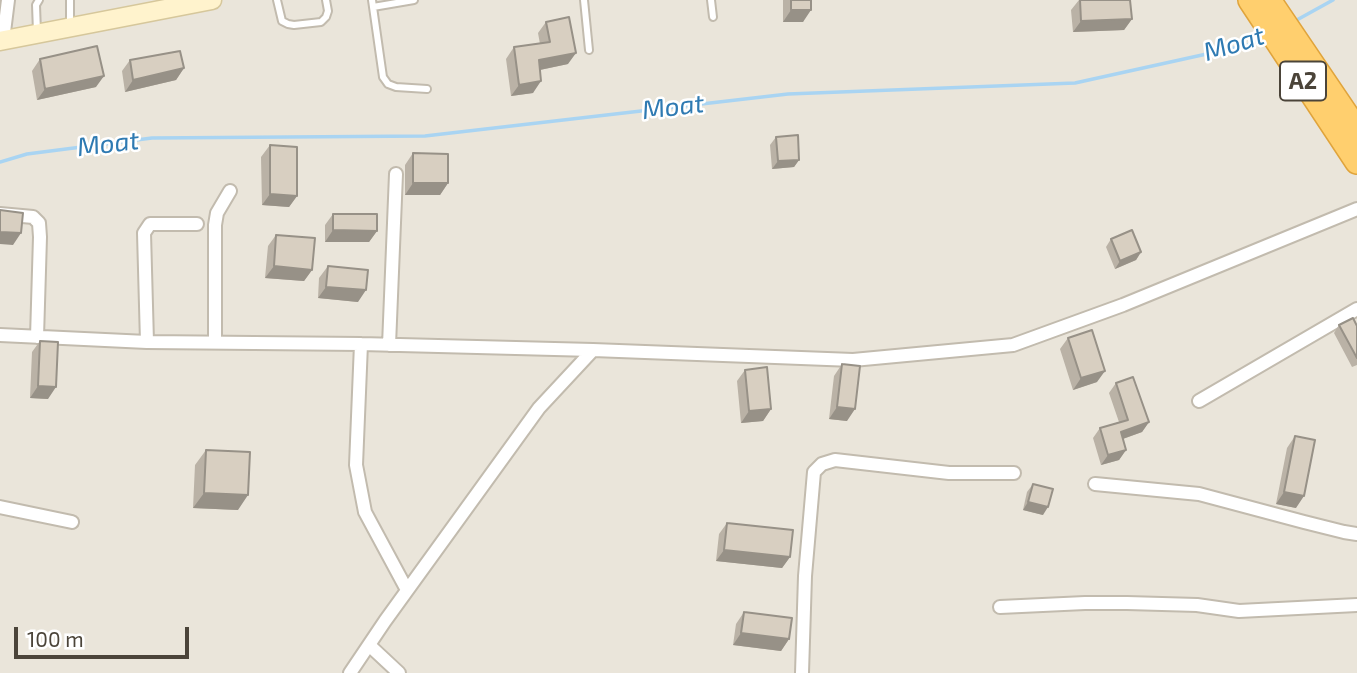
<!DOCTYPE html>
<style>
body{margin:0}
#map{position:relative;width:1357px;height:673px;overflow:hidden;background:#f6f3ec;font-family:"Exo 2",sans-serif}
canvas{display:block}
.scale{position:absolute;left:14px;top:627px;width:175px;height:32px;box-sizing:border-box;border:4px solid #4b4439;border-top:0;padding-left:9px;font-size:21px;line-height:24px;white-space:nowrap;color:#4b4439;-webkit-text-stroke:5px #fff;paint-order:stroke}
</style>
<div id="map">
<canvas width="1357" height="673"></canvas>
<div class="scale">100 m</div>
</div>
<script>
const g = document.querySelector('canvas').getContext('2d');
g.lineJoin = 'round';
function paint(path, color) {
  g.fillStyle = color;
  g.fill(path, 'evenodd');
}
function poly(rows) {
  const path = new Path2D();
  for (const r of rows) {
    path.moveTo(r[0], r[1]);
    for (let i = 2; i < r.length; i += 2) path.lineTo(r[i], r[i + 1]);
  }
  return path;
}
function trace(path, color, width, dash) {
  g.strokeStyle = color;
  g.lineWidth = width;
  g.lineCap = dash ? 'butt' : 'round';
  g.setLineDash(dash || []);
  g.stroke(path);
}
function drawText(font, color, halo, rows, align = 'center') {
  g.font = font + ' "Exo 2",sans-serif';
  g.lineWidth = 5;
  g.setLineDash([]);
  g.textBaseline = 'middle';
  g.strokeStyle = halo;
  g.fillStyle = color;
  for (const [text, x, y, turn = 0] of rows) {
    g.save();
    g.translate(x, y);
    g.rotate((+turn || 0) * Math.PI / 180);
    g.textAlign = isNaN(turn) ? turn : align;
    if (halo) g.strokeText(text, 0, 0);
    g.fillText(text, 0, 0);
    g.restore();
  }
}
paint(poly([
 [0,0,1357,0,1357,673,0,673]
]), '#eae5da');
trace(poly([
 [1295,21,1333,0],
 [0,162,27,154,152,138,425,136,788,94,1075,83,1252,44,1263,38]
]), '#a9d4f2', 3.5);
const lane = poly([
 [277,0,282,21,288,24,294,25,321,22,326,17,328,11,326,0],
 [372,0,383,77,388,84,396,87,427,89],
 [584,0,589,50],
 [711,0,713,17],
 [373,7,414,0],
 [70,26,70,0],
 [37,32,36,5,39,0]
]);
const street = poly([
 [3,40,8,0],
 [0,214,33,217,39,223,40,237,37,337],
 [0,335,147,342,361,344,593,350,853,360,1013,345,1123,305,1357,209],
 [147,342,144,233,150,224,197,224],
 [215,342,215,225,217,213,230,191],
 [361,344,356,465,365,512,407,590],
 [389,345,396,174],
 [1199,401,1357,309],
 [1095,484,1199,494,1304,522,1344,532,1357,534],
 [0,507,72,522],
 [1000,607,1085,603,1127,603,1197,605,1239,611,1357,605],
 [369,645,399,673],
 [350,673,385,621,539,408,593,350],
 [802,673,805,576,814,472,822,464,835,460,949,473,1014,473]
]);
const secondary = poly([
 [0,41,212,0]
]);
const highway = poly([
 [1250,0,1357,162],
 [1269,0,1357,130]
]);
trace(lane, '#c2bbae', 10);
trace(street, '#c2bbae', 16);
trace(secondary, '#d6c79b', 21);
trace(highway, '#e0a43c', 26);
trace(lane, '#fff', 6);
trace(street, '#fff', 12);
trace(secondary, '#fff3cd', 18);
trace(highway, '#ffcf6e', 23);
paint(poly([
 [783,0,811,0,803,22,783,22],
 [1079,0,1130,0,1132,19,1124,30,1073,32,1071,10],
 [546,22,568,64,540,70,533,93,511,96,506,59,514,47,540,44,538,33],
 [40,59,96,87,37,100,32,71],
 [130,60,184,68,176,80,125,92,122,71],
 [776,137,799,160,794,167,772,169,770,145],
 [270,145,297,196,289,207,262,205,261,157],
 [413,153,448,183,440,195,405,195,405,165],
 [333,214,377,231,369,242,325,242,325,225],
 [276,235,312,270,304,281,265,278,268,246],
 [1111,239,1141,252,1136,260,1115,269,1106,247],
 [328,266,358,302,318,298,319,278],
 [1339,325,1357,326,1357,365,1352,367,1334,333],
 [1068,338,1097,382,1073,390,1060,349],
 [40,341,48,399,30,398,32,352],
 [842,364,847,421,829,419,834,376],
 [745,370,771,409,763,421,741,423,737,381],
 [1116,383,1149,422,1142,432,1123,439,1126,450,1119,460,1101,465,1093,438,1100,428,1119,422,1109,393],
 [1295,436,1296,508,1276,504,1287,448],
 [206,450,238,510,193,508,195,465],
 [1033,484,1043,515,1023,510,1027,492],
 [727,523,790,557,782,568,716,561,719,534],
 [744,612,789,639,781,651,733,645,736,624]
]), '#bab2a6');
paint(poly([
 [791,10,811,10,803,22,783,22],
 [1132,19,1124,30,1073,32,1081,21],
 [576,53,568,64,530,72,539,60],
 [184,68,176,80,125,92,133,80],
 [104,76,96,87,37,100,45,89],
 [541,81,533,93,511,96,519,85],
 [799,160,794,167,772,169,778,161],
 [413,183,448,183,440,195,405,195],
 [270,194,297,196,289,207,262,205],
 [333,230,377,231,369,242,325,242],
 [0,232,21,233,13,245,0,244],
 [1141,252,1136,260,1115,269,1120,261],
 [274,266,312,270,304,281,265,278],
 [326,287,366,290,358,302,318,298],
 [1105,371,1097,382,1073,390,1081,378],
 [38,386,56,387,48,399,30,398],
 [837,407,855,409,847,421,829,419],
 [771,409,763,421,741,423,749,411],
 [1149,422,1142,432,1114,442,1121,432],
 [1126,450,1119,460,1101,465,1108,455],
 [1284,492,1304,496,1296,508,1276,504],
 [204,493,248,495,238,510,193,508],
 [1028,502,1048,507,1043,515,1023,510],
 [724,550,790,557,782,568,716,561],
 [741,633,789,639,781,651,733,645]
]), '#979187');
const building = poly([
 [791,0,811,0,811,10,791,10,791,0],
 [1080,0,1130,0,1132,19,1081,21,1080,0],
 [569,17,576,53,539,60,541,81,519,85,514,47,550,42,546,22,569,17],
 [97,46,104,76,45,89,40,59,97,46],
 [180,51,184,68,133,80,130,60,180,51],
 [798,135,799,160,778,161,776,137,798,135],
 [270,145,297,147,297,196,270,194,270,145],
 [413,153,448,154,448,183,413,183,413,153],
 [0,210,23,213,21,233,0,232,0,210],
 [333,214,377,214,377,231,333,230,333,214],
 [1132,230,1141,252,1120,261,1111,239,1132,230],
 [276,235,315,238,312,270,274,266,276,235],
 [328,266,368,270,366,290,326,287,328,266],
 [1353,318,1357,326,1357,358,1339,325,1353,318],
 [1092,330,1105,371,1081,378,1068,338,1092,330],
 [40,341,58,342,56,387,38,386,40,341],
 [842,364,860,366,855,409,837,407,842,364],
 [767,367,771,409,749,411,745,370,767,367],
 [1133,377,1149,422,1121,432,1126,450,1108,455,1100,428,1128,420,1116,383,1133,377],
 [1295,436,1315,440,1304,496,1284,492,1295,436],
 [206,450,250,452,248,495,204,493,206,450],
 [1033,484,1053,489,1048,507,1028,502,1033,484],
 [727,523,793,530,790,557,724,550,727,523],
 [744,612,792,618,789,639,741,633,744,612]
]);
paint(building, '#d8cfc1');
trace(building, '#979187', 2);
for (const [x, y, w] of [
 [1303,81,46]
]) {
  const box = new Path2D();
  box.roundRect(x - w / 2, y - 19.5, w, 39, 5);
  g.fillStyle = '#fff';
  g.fill(box);
  trace(box, '#4b4439', 2);
}
drawText('bold 23px', '#4b4439', null, [
 ["A2",1303,81]
]);
drawText('italic 26px', '#2e7ab2', '#fff', [
 ["Moat",1234,44,-17],
 ["Moat",673,107,-7],
 ["Moat",108,144,-7]
]);
</script>
